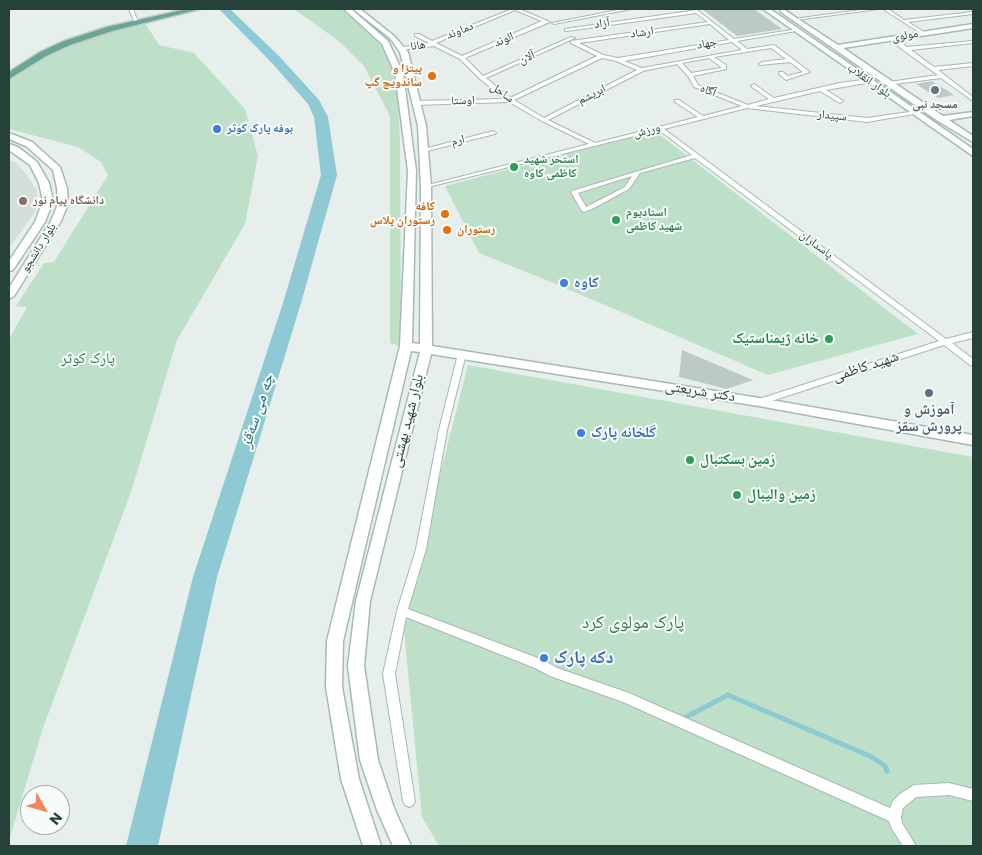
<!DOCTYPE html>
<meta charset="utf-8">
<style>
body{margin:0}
#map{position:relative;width:982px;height:855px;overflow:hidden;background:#e6efeb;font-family:Poppins,sans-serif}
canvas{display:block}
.frame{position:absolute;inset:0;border:10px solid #24423a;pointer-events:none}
.north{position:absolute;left:20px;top:785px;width:50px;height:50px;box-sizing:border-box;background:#f7fbf9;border:1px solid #a3b1ad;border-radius:50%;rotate:128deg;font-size:14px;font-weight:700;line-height:20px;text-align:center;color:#24423a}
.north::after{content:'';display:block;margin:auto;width:18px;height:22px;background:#f4845f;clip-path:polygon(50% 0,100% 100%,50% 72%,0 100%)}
</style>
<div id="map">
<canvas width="982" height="855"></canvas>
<div class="frame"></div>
<div class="north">N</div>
</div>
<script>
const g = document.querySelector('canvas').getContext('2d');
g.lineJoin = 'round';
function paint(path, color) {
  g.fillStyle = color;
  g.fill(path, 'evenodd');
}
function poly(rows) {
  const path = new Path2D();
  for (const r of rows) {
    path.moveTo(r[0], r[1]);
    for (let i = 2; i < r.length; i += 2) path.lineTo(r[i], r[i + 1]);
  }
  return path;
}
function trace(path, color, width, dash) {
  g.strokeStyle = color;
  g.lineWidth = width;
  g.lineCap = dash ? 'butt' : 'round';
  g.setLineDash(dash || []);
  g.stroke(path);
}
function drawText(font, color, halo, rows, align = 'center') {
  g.font = font + ' Poppins,"Noto Naskh Arabic",sans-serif';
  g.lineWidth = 4;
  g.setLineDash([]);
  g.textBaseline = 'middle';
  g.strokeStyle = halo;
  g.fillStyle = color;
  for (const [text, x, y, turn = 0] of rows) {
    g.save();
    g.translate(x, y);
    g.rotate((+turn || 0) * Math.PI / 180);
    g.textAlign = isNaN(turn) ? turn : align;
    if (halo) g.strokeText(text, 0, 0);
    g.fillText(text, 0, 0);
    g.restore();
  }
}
paint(poly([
 [9,161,15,162,27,175,37,191,36,211,9,248]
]), '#d4dfda');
paint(poly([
 [294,9,342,9,378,42,390,59,397,85,400,142,401,346,390,343,390,116,364,66,340,42],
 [145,23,159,45,194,53,245,109,258,156,245,224,177,340,131,492,43,728,9,840,9,339,27,307,16,306,44,263,54,262,108,175,101,162,78,147,9,129,9,81,55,50,104,31],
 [655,131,918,334,768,375,556,284,479,253,445,186],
 [468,365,973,457,973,846,439,846,422,817,402,611,421,549]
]), '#bfe0c8');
trace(poly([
 [682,719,728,695,872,757,885,766,887,771]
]), '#8ec9d4', 5);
paint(poly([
 [219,9,230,9,279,56,319,100,328,117,337,175,301,303,217,577,158,846,126,846,193,577,283,303,321,175,314,117,308,104,271,62,219,9]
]), '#8ec9d4');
paint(poly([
 [702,9,754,9,782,29,737,36],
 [932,81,954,95,938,98,916,84],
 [682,350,753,380,727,389,679,377]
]), '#bbcac4');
const street = poly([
 [129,9,133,9,138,22,134,21,129,9],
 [512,9,519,9,550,22,465,58,483,76,571,37,575,38,486,78,510,98,597,56,571,43,571,41,708,22,696,13,567,31,565,31,565,29,697,10,734,39,798,29,798,31,796,31,737,41,747,49,774,45,810,72,786,80,779,74,779,72,783,72,787,76,803,72,790,62,760,65,759,64,762,62,786,59,771,48,714,57,726,65,726,69,693,76,698,85,748,105,769,99,752,87,751,86,754,84,774,98,840,83,870,79,873,81,872,82,826,90,842,100,843,101,840,103,820,91,756,106,867,118,916,111,916,113,914,114,867,122,747,108,664,129,946,339,973,332,973,338,952,343,973,359,973,366,970,365,944,345,762,404,756,404,755,402,756,400,939,341,695,158,640,173,629,189,594,208,584,212,582,211,571,192,572,191,692,155,659,130,424,188,424,186,589,144,542,121,509,102,415,105,412,103,415,101,505,99,480,79,460,59,434,46,401,50,398,48,429,43,415,36,415,34,419,34,432,41,512,9],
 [515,10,542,21,462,56,436,43,515,10],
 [710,24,729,40,618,58,603,55,579,43,710,24],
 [732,42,742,50,642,68,624,61,732,42],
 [602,58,616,61,637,70,544,118,514,100,602,58],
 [709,58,721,67,721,68,691,73,682,63,709,58],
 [677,64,688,76,694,87,742,106,703,116,679,100,675,100,675,102,698,117,595,143,548,120,643,71,677,64],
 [632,176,625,187,586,207,578,193,632,176],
 [623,9,631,9,554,24,552,23,623,9],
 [867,9,878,9,796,20,794,19,867,9],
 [883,9,888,9,904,20,972,12,973,14,908,22,924,32,924,33,922,34,883,9],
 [890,37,894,37,907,47,973,41,973,43,911,50,934,67,973,63,973,66,938,70,973,97,973,101,941,78,887,85,886,84,889,82,938,75,903,50,890,39,890,37],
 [493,131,496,133,495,134,423,152,420,150,493,131],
 [462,351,466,354,447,430,426,549,408,609,543,660,557,668,629,693,890,808,893,801,900,794,914,785,949,783,973,789,973,801,949,795,916,797,903,808,901,817,902,823,916,846,903,846,892,829,889,821,623,702,550,676,535,668,406,617,395,674,415,801,413,805,409,807,405,805,403,801,383,674,397,611,416,549,439,430,458,354,462,351]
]);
const secondary = poly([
 [344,9,351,9,388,41,403,73,416,171,412,343,420,344,421,187,418,126,400,52,390,38,353,9,360,9,394,36,408,52,426,126,431,187,432,346,759,398,973,435,973,445,759,406,431,354,370,601,364,666,378,760,394,808,411,846,393,846,377,810,360,760,348,666,356,601,420,352,411,351,343,641,342,687,359,779,381,846,363,846,341,779,326,687,327,641,400,346,408,171,395,73,382,44,344,9],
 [763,9,770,9,973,149,973,156,763,9],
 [783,9,838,45,973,24,973,28,843,48,943,116,973,112,973,116,949,120,973,136,973,142,938,121,781,12,781,10,783,9],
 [9,133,32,142,60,167,67,188,68,204,61,221,14,296,9,299,9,288,51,221,58,204,57,188,53,170,26,146,9,139,9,133],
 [9,144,18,147,37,162,49,183,53,201,45,222,13,270,9,271,9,261,35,222,43,201,39,183,30,165,9,150,9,144]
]);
const primary = poly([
 [187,9,200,9,112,31,70,45,46,56,9,79,9,72,40,52,64,41,107,27,187,9]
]);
trace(street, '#a8b8b2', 2);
trace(secondary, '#a4bbb3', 3);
trace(primary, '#c2cac8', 3);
paint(street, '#fff');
paint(secondary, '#fff');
paint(primary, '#6aa596');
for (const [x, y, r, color] of [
 [432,76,5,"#e8710a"],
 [935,90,5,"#6b7280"],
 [217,129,5,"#3f7fe0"],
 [514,167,5,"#2e9e5b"],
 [23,201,5,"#8d6e63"],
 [445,214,5,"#e8710a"],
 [616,220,5,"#2e9e5b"],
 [447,230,5,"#e8710a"],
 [564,283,5,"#3f7fe0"],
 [829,339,5,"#2e9e5b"],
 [929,393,5,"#5c6f8a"],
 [581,433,5,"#3f7fe0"],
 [690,460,5,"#2e9e5b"],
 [737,495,5,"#2e9e5b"],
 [544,658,5,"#3f7fe0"]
]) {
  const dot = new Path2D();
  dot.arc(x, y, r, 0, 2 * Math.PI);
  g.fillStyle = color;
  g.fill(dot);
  trace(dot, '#f7fbf9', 2);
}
drawText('12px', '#24423a', '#f7fbf9', [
 ["آزاد",602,24,-8],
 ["دماوند",460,31,-22],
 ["ارشاد",642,33,-8],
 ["مولوی",905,36,-10],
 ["الوند",504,40,-23],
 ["جهاد",707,44,-10],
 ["هانا",418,46,-7],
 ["آلان",527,58,-23],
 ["بلوار انقلاب",869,81,35],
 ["آگاه",708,91,22],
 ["ساحل",502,93,36],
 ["ابریشم",592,95,-27],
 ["اوستا",463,101,-2],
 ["سپیدار",832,116,6],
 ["ورزش",647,131,-14],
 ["ارم",458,141,-14],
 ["پاسداران",816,245,37],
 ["بلوار دانشجو",39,248,-58]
]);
drawText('bold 12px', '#c56008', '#f7fbf9', [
 ["پیتزا و",422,69],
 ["ساندویچ گپ",422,83],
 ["کافه",435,207],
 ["رستوران پلاس",435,221],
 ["رستوران",457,230,"left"]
], 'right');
drawText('bold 12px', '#5b616d', '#f7fbf9', [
 ["مسجد نبی",935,105]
]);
drawText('bold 12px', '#366cbe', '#f7fbf9', [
 ["بوفه پارک کوثر",227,129]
], 'left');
drawText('bold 12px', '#27864d', '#f7fbf9', [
 ["استخر شهید",524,160],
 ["کاظمی کاوه",524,174],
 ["استادیوم",626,213],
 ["شهید کاظمی",626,227]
], 'left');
drawText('bold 12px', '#785e54', '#f7fbf9', [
 ["دانشگاه پیام نور",33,201]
], 'left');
drawText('bold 15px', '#366cbe', '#f7fbf9', [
 ["کاوه",574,283],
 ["گلخانه پارک",591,433]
], 'left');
drawText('bold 15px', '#27864d', '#f7fbf9', [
 ["خانه ژیمناستیک",819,339,"right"],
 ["زمین بسکتبال",700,460],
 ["زمین والیبال",747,495]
], 'left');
drawText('15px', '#2d7a4b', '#f7fbf9', [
 ["پارک کوثر",88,359]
]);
drawText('15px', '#24423a', '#f7fbf9', [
 ["شهید کاظمی",866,367,-18],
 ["دکتر شریعتی",700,392,9],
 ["بلوار شهید بهشتی",408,421,-76]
]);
drawText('bold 15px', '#4e5e75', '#f7fbf9', [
 ["آموزش و",929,410],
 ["پرورش سقز",929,427]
]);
drawText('italic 16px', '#1c6f80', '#f7fbf9', [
 ["چە می سەقز",258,411,-72]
]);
drawText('18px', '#2d7a4b', '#f7fbf9', [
 ["پارک مولوی کرد",633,623]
]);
drawText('bold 18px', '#366cbe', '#f7fbf9', [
 ["دکه پارک",554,658]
], 'left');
</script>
